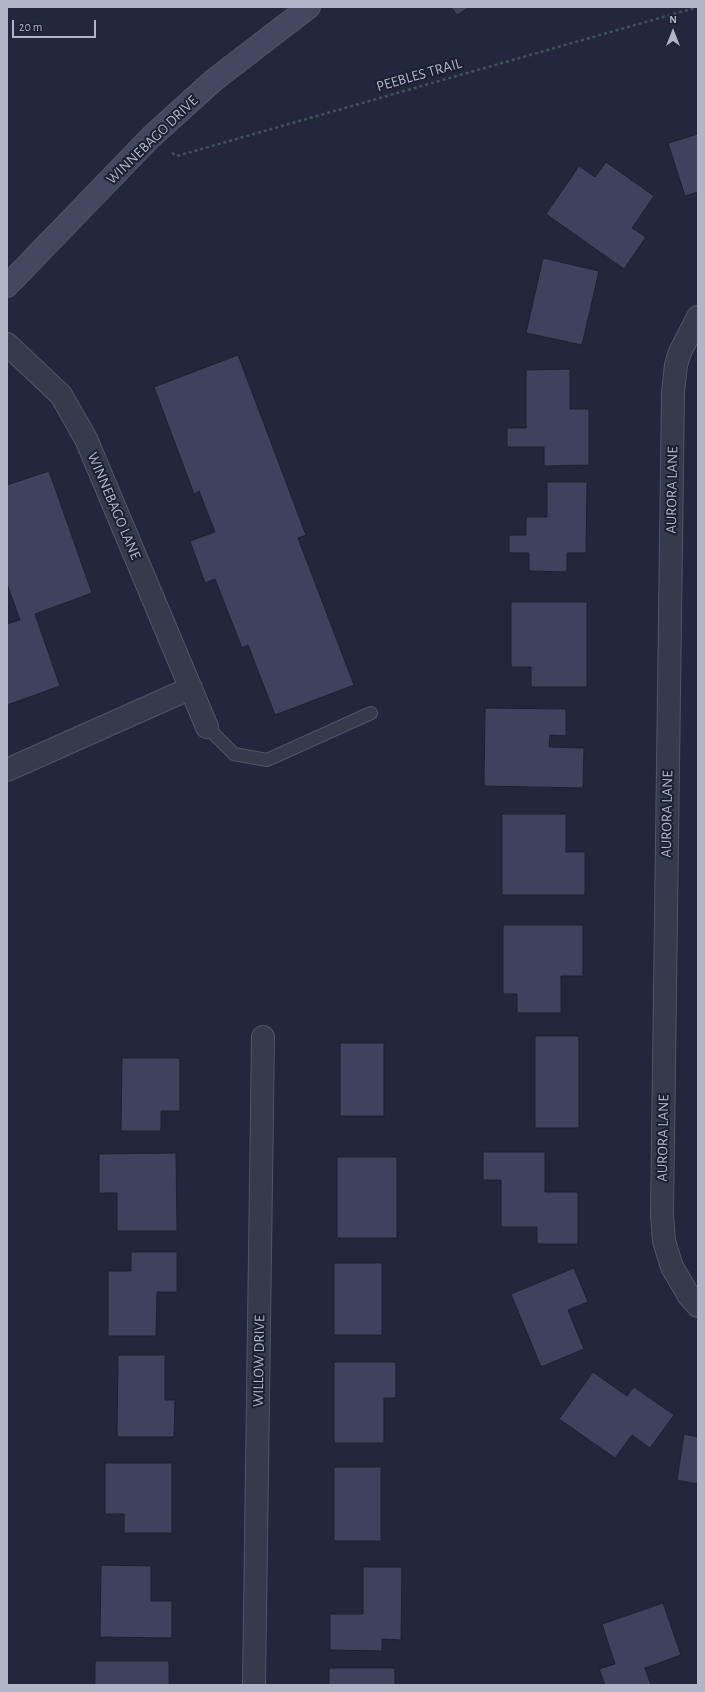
<!DOCTYPE html>
<style>
body{margin:0}
#map{position:relative;width:705px;height:1692px;overflow:hidden;background:#22273d;font-family:"Alegreya Sans",sans-serif}
canvas{display:block}
.frame{position:absolute;inset:0;border:8px solid #b1b5c8;pointer-events:none}
.north{position:absolute;left:653px;top:12px;width:40px;height:40px;-webkit-text-stroke:3px #1b1f32;paint-order:stroke;rotate:0deg;font-size:11px;font-weight:700;line-height:16px;text-align:center;color:#b1b5c8}
.north::after{content:'';display:block;margin:auto;width:14px;height:18px;background:#b1b5c8;clip-path:polygon(50% 0,100% 100%,50% 72%,0 100%)}
.scale{position:absolute;left:12px;top:20px;width:84px;height:18px;box-sizing:border-box;border:2px solid #b1b5c8;border-top:0;padding-left:5px;font-size:12px;line-height:14px;white-space:nowrap;color:#b1b5c8;-webkit-text-stroke:3px #1b1f32;paint-order:stroke}
</style>
<div id="map">
<canvas width="705" height="1692"></canvas>
<div class="frame"></div>
<div class="north">N</div>
<div class="scale">20 m</div>
</div>
<script>
const g = document.querySelector('canvas').getContext('2d');
g.lineJoin = 'round';
function paint(path, color) {
  g.fillStyle = color;
  g.fill(path, 'evenodd');
}
function poly(rows) {
  const path = new Path2D();
  for (const r of rows) {
    path.moveTo(r[0], r[1]);
    for (let i = 2; i < r.length; i += 2) path.lineTo(r[i], r[i + 1]);
  }
  return path;
}
function trace(path, color, width, dash) {
  g.strokeStyle = color;
  g.lineWidth = width;
  g.lineCap = dash ? 'butt' : 'round';
  g.setLineDash(dash || []);
  g.stroke(path);
}
function drawText(font, color, halo, rows, align = 'center') {
  g.font = font + ' "Alegreya Sans",sans-serif';
  g.lineWidth = 4;
  g.setLineDash([]);
  g.textBaseline = 'middle';
  g.strokeStyle = halo;
  g.fillStyle = color;
  for (const [text, x, y, turn = 0] of rows) {
    g.save();
    g.translate(x, y);
    g.rotate((+turn || 0) * Math.PI / 180);
    g.textAlign = isNaN(turn) ? turn : align;
    if (halo) g.strokeText(text, 0, 0);
    g.fillText(text, 0, 0);
    g.restore();
  }
}
const building = poly([
 [451,7,470,7,457,15,451,7],
 [698,134,698,192,685,196,668,143,698,134],
 [606,162,654,196,632,228,646,237,624,269,546,214,579,166,595,177,606,162],
 [543,258,599,271,582,345,526,333,543,258],
 [238,355,306,535,298,538,354,685,275,715,248,645,242,648,215,579,205,583,190,541,215,532,199,491,194,494,154,387,238,355],
 [570,369,570,409,589,409,589,465,544,466,544,447,507,447,507,428,526,428,526,370,570,369],
 [49,471,92,593,35,614,60,686,7,705,7,624,20,620,7,584,7,485,49,471],
 [547,482,587,482,586,553,567,553,567,572,529,571,529,553,509,553,509,535,526,535,526,517,547,517,547,482],
 [511,602,587,602,587,687,531,687,531,667,511,667,511,602],
 [485,708,566,709,566,736,550,735,549,747,584,748,583,788,484,786,485,708],
 [502,814,566,814,566,852,585,852,585,895,502,895,502,814],
 [503,925,583,925,583,976,561,976,561,1013,517,1013,517,994,503,994,503,925],
 [535,1036,579,1036,579,1128,535,1128,535,1036],
 [340,1043,384,1043,384,1116,340,1116,340,1043],
 [122,1058,180,1058,180,1111,161,1111,161,1131,121,1131,122,1058],
 [483,1152,545,1152,545,1192,578,1192,578,1244,537,1244,537,1227,501,1227,501,1180,483,1180,483,1152],
 [176,1153,177,1231,117,1231,117,1193,99,1193,99,1154,176,1153],
 [337,1157,397,1157,397,1238,337,1238,337,1157],
 [131,1252,177,1252,177,1292,157,1292,156,1336,108,1336,108,1271,131,1271,131,1252],
 [334,1263,382,1263,382,1335,334,1335,334,1263],
 [574,1268,588,1302,568,1310,584,1349,541,1367,511,1294,574,1268],
 [118,1355,165,1355,165,1400,175,1400,174,1437,117,1437,118,1355],
 [334,1362,396,1362,396,1398,384,1398,384,1443,334,1443,334,1362],
 [593,1372,627,1396,634,1387,674,1415,650,1448,632,1435,615,1458,559,1419,593,1372],
 [684,1434,698,1437,698,1484,677,1480,684,1434],
 [105,1463,172,1463,172,1533,124,1533,124,1514,105,1514,105,1463],
 [334,1467,381,1467,381,1541,334,1541,334,1467],
 [101,1565,151,1566,151,1601,172,1601,172,1638,100,1637,101,1565],
 [363,1567,402,1567,401,1640,382,1639,382,1651,330,1650,330,1614,363,1614,363,1567],
 [663,1603,681,1655,645,1668,651,1685,605,1685,599,1669,615,1664,602,1624,663,1603],
 [95,1661,169,1661,169,1685,95,1685,95,1661],
 [329,1668,395,1668,395,1685,329,1685,329,1668]
]);
paint(building, '#3d435d');
trace(building, '#1d2134', 1);
const service = poly([
 [207,727,234,754,267,760,371,713]
]);
const minor = poly([
 [698,317,680,352,676,365,673,392,662,1215,664,1241,672,1267,689,1296,698,1306],
 [7,344,61,395,86,439,207,727],
 [7,770,191,688],
 [254,1685,263,1037]
]);
const secondary = poly([
 [7,286,151,137,214,80,309,7]
]);
trace(service, '#515568', 14);
trace(minor, '#515568', 24);
trace(secondary, '#515568', 24);
trace(poly([
 [172,153,177,156,698,7]
]), '#41525b', 2.5, [3, 3]);
trace(service, '#363a4d', 12);
trace(minor, '#363a4d', 22);
trace(secondary, '#434860', 22);
drawText('15px', '#b1b5c8', '#1b1f32', [
 ["PEEBLES TRAIL",419,75,-16],
 ["WINNEBAGO DRIVE",152,140,-44],
 ["AURORA LANE",672,490,-89],
 ["WINNEBAGO LANE",114,506,67],
 ["AURORA LANE",667,814,-89],
 ["AURORA LANE",663,1138,-89],
 ["WILLOW DRIVE",259,1361,-89]
]);
</script>
